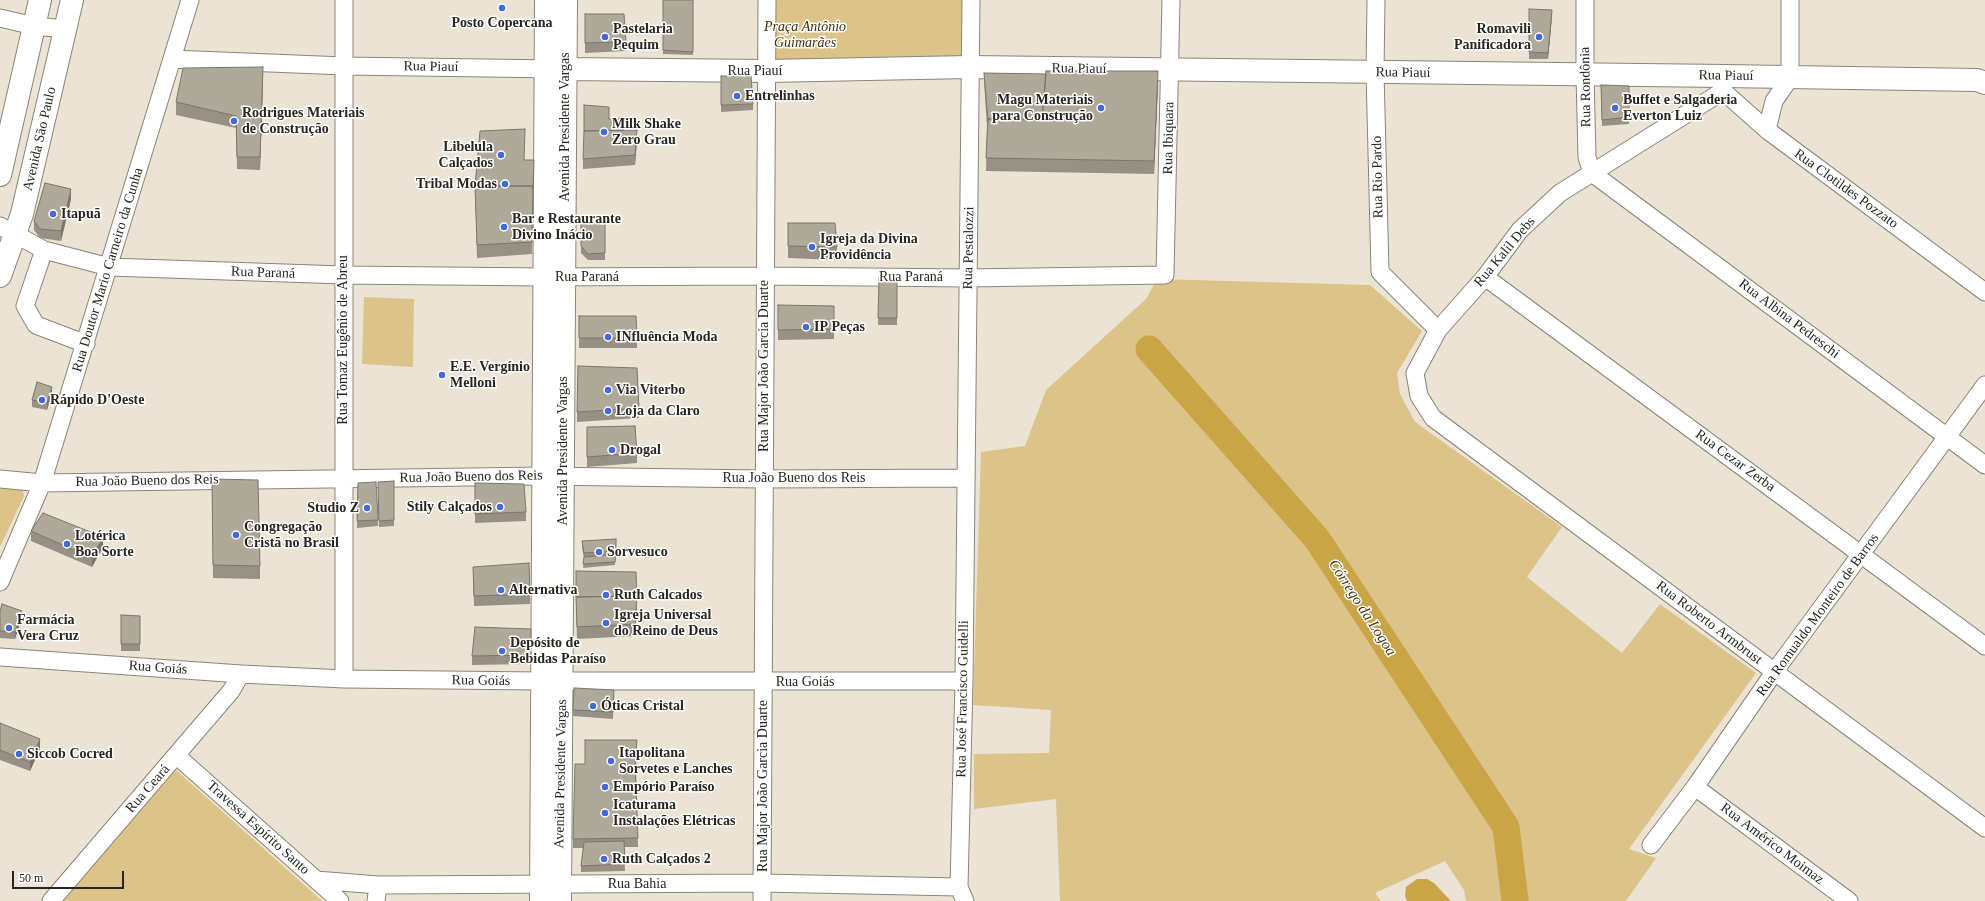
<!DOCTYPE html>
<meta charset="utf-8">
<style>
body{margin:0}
#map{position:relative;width:1985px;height:901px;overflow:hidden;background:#ebe4d5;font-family:Georgia,serif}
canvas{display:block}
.scale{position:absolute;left:12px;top:871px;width:112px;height:18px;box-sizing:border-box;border:2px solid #28251f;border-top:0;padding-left:5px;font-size:12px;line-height:14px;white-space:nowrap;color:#28251f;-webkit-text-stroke:3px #fff;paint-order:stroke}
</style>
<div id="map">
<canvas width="1985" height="901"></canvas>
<div class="scale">50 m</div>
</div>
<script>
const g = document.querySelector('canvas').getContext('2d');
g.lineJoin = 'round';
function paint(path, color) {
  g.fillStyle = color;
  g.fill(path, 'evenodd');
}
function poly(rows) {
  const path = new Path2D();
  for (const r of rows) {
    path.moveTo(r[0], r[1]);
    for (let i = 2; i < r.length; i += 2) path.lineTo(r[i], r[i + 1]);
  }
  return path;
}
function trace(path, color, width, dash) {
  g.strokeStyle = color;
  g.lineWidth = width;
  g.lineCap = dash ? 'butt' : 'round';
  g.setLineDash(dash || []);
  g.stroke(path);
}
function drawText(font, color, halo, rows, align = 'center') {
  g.font = font + ' Georgia,serif';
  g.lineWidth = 3;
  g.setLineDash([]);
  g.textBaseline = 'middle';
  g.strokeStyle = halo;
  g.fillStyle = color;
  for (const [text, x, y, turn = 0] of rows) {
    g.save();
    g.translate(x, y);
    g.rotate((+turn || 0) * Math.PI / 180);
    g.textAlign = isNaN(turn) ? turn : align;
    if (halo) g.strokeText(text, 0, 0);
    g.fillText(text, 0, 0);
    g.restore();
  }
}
paint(poly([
 [767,0,971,0,970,67,766,71],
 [1157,279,1370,285,1422,331,1397,373,1400,394,1415,422,1562,527,1527,577,1622,653,1660,604,1756,673,1629,849,1656,858,1626,901,1466,901,1464,890,1445,861,1375,893,1381,901,1060,901,1056,799,974,809,974,754,1049,753,1051,710,973,705,981,452,1025,446,1046,390,1146,299],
 [364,297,414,299,413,367,362,364],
 [0,486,22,487,24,496,0,547],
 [176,770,322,901,61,901]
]), '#dbc389');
paint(poly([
 [1417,879,1427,879,1434,883,1451,901,1407,901,1405,896,1406,887]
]), '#caa546');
trace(poly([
 [1149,349,1317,539,1506,827,1515,901]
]), '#caa546', 27);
const minor = poly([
 [344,0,344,679],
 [1376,0,1375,72,1380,272,1438,330],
 [1585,0,1585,75,1587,157,1592,173,1985,465],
 [0,18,34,26,65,29],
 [172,59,344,66,557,69],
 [1724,80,1723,91,1767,130,1985,292],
 [1723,91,1560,193,1520,230,1485,277,1438,330,1415,373,1419,396,1433,418,1985,828],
 [1767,130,1774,101,1790,78,1790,0],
 [0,226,44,250,109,267,343,275,544,277,765,276,968,278,1165,275,1171,0],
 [44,250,25,306,36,325,86,344],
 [1485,277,1985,646],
 [0,479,42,483,543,476,763,479,965,478],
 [0,582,42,483,190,0],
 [0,657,241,674,344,679,541,681,964,681],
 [177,756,340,901],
 [1695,787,1849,901],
 [1651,845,1695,787,1775,671,1985,385],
 [316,880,378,885,762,883,959,887],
 [51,901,231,691,241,674],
 [376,901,378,885],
 [762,901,767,0],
 [965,901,959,887,964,681,971,0]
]);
const secondary = poly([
 [565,69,766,71,970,67,1724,76,1977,80,1985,83],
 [0,175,40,0],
 [0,276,22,214,72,0],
 [541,901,546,0],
 [560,901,566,0]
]);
trace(minor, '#8b8576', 19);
trace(secondary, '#8b8576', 24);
trace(minor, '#fff', 17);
trace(secondary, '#fff', 22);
paint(poly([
 [663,0,693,0,693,55,663,54],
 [1529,9,1552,16,1548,59,1529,59],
 [585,14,626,42,626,51,585,53],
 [984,73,1158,84,1154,174,986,171,987,126,984,82],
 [263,80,260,170,237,169,236,128,176,115,176,102],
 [1601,85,1629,86,1629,124,1602,126],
 [753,104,753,110,721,112,721,105],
 [609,119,624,126,624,130,637,140,635,165,583,169,583,159],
 [524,160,534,170,532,254,477,258,475,186],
 [71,199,61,241,40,238,34,230,34,221],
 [581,222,605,222,605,260,588,260,581,253],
 [788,223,837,247,837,260,788,258],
 [879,278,897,279,897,325,878,325],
 [834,306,834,339,778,340,778,315],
 [579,316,637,338,637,348,579,348],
 [52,393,47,410,32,407,32,400],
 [639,408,639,418,577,422,577,412],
 [587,427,637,453,637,463,587,467],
 [212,479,260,566,260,579,213,578],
 [394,481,394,526,379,527,378,489],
 [358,483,378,520,378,526,357,528],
 [475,483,526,512,526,521,475,523],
 [31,531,103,547,92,567,31,541],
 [582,541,616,546,615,565,583,568,584,559,582,547],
 [576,571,637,608,635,636,577,639,576,609],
 [473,577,530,594,530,604,474,606],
 [0,611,22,617,15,639,0,638],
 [121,615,140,616,140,651,121,651],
 [531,629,531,664,472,665,472,656],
 [614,690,613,719,573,716,573,710],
 [0,723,40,749,30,771,0,760],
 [637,750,636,770,638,847,624,847,625,871,581,872,581,866,583,848,573,848,573,839]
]), '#969184');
paint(poly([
 [1552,10,1552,16,1548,59,1548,53],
 [263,67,263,80,260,170,260,157],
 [1158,71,1158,84,1154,174,1154,161],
 [637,130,637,140,635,165,635,155],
 [71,189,71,199,61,241,61,231],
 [52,387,52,393,47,410,47,403],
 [103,537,103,547,92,567,92,558],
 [637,596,637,608,635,636,635,624],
 [22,611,22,617,15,639,15,632],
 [40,739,40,749,30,771,30,762],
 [637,740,637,750,635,773,635,764]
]), '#7a766c');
const building = poly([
 [663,0,693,0,693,52,663,50,663,0],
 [1529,9,1552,10,1548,53,1529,52,1529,9],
 [585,14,624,14,626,42,585,43,585,14],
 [263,67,260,157,237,157,236,116,176,102,183,68,263,67],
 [1046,71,1158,71,1154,161,986,158,988,119,1042,120,1046,71],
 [984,73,1046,74,1042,120,988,119,988,121,984,73],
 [721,76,751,76,753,104,721,105,721,76],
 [1601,85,1629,86,1629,117,1602,120,1601,85],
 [584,105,609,107,609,119,624,119,623,130,584,131,584,105],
 [525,129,524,160,534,160,533,189,533,186,475,186,480,131,525,129],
 [637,130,635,155,583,159,584,131,637,130],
 [45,183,71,189,61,231,40,229,34,221,45,183],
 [475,186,533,186,532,242,477,245,475,186],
 [581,222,605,222,605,253,588,254,581,246,581,222],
 [788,223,835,223,837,247,788,246,788,223],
 [879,278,897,279,897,318,878,318,879,278],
 [778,305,834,306,834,329,778,330,778,305],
 [579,316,636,316,637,338,579,338,579,316],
 [578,366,637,368,639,408,577,412,578,366],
 [37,382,52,387,47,403,32,400,37,382],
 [635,426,637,453,587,457,587,427,635,426],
 [212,479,258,480,260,566,213,565,212,479],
 [394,481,394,520,379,521,378,482,394,481],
 [376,482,378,520,357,521,358,483,376,482],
 [475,483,524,484,526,512,475,514,475,483],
 [43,513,103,537,92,558,31,531,43,513],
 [616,539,616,551,584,553,582,541,616,539],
 [616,554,615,562,583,564,584,557,616,554],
 [529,563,530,594,474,596,473,567,529,563],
 [576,571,636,572,637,596,576,597,576,571],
 [637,596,635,624,577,627,576,597,637,596],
 [2,604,22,611,15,632,0,631,0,611,2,604],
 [121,615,140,616,140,644,121,644,121,615],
 [475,627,531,629,531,655,472,656,475,627],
 [574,688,614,690,613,712,573,710,574,688],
 [0,723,40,739,30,762,0,750,0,723],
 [585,740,637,740,635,764,638,838,573,839,575,764,585,764,585,740],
 [624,841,625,864,581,866,584,842,624,841]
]);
paint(building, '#afa99a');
trace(building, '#7a766c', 1);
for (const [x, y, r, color] of [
 [502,8,4,"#4568db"],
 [605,37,4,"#4568db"],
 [1539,37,4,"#4568db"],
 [737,96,4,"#4568db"],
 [1101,108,4,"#4568db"],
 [1615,108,4,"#4568db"],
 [234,121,4,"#4568db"],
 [604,132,4,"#4568db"],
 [501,155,4,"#4568db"],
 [505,184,4,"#4568db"],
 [53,214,4,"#4568db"],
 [504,227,4,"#4568db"],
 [812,247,4,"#4568db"],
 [806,327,4,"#4568db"],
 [608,337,4,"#4568db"],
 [442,375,4,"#4568db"],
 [608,390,4,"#4568db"],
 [42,400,4,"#4568db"],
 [608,411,4,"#4568db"],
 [612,450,4,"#4568db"],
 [500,507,4,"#4568db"],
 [367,508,4,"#4568db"],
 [236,535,4,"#4568db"],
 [67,544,4,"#4568db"],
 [599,552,4,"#4568db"],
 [501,590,4,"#4568db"],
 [606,595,4,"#4568db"],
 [606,623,4,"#4568db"],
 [9,628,4,"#4568db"],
 [502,651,4,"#4568db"],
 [593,706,4,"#4568db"],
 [19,754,4,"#4568db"],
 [611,761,4,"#4568db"],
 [605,787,4,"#4568db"],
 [605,813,4,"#4568db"],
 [604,859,4,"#4568db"]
]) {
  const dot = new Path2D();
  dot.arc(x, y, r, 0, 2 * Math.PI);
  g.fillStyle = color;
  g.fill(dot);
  trace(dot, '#fff', 1.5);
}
drawText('bold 14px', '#28251f', '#fff', [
 ["Posto Copercana",502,23,"center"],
 ["Pastelaria",613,29],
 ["Pequim",613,45],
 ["Romavili",1531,29,"right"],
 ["Panificadora",1531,45,"right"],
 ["Entrelinhas",745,96],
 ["Magu Materiais",1093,100,"right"],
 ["para Construção",1093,116,"right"],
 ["Buffet e Salgaderia",1623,100],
 ["Everton Luiz",1623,116],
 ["Rodrigues Materiais",242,113],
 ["de Construção",242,129],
 ["Milk Shake",612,124],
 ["Zero Grau",612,140],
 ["Libelula",493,147,"right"],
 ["Calçados",493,163,"right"],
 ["Tribal Modas",497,184,"right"],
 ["Itapuã",61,214],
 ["Bar e Restaurante",512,219],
 ["Divino Inácio",512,235],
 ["Igreja da Divina",820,239],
 ["Providência",820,255],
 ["IP Peças",814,327],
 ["INfluência Moda",616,337],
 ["E.E. Vergínio",450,367],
 ["Melloni",450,383],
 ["Via Viterbo",616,390],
 ["Rápido D'Oeste",50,400],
 ["Loja da Claro",616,411],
 ["Drogal",620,450],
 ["Stily Calçados",492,507,"right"],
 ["Studio Z",359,508,"right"],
 ["Congregação",244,527],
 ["Cristã no Brasil",244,543],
 ["Lotérica",75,536],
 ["Boa Sorte",75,552],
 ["Sorvesuco",607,552],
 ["Alternativa",509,590],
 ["Ruth Calcados",614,595],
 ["Igreja Universal",614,615],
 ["do Reino de Deus",614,631],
 ["Farmácia",17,620],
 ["Vera Cruz",17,636],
 ["Depósito de",510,643],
 ["Bebidas Paraíso",510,659],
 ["Óticas Cristal",601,706],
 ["Itapolitana",619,753],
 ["Sorvetes e Lanches",619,769],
 ["Siccob Cocred",27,754],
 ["Empório Paraíso",613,787],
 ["Icaturama",613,805],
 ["Instalações Elétricas",613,821],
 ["Ruth Calçados 2",612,859]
], 'left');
drawText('italic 14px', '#413107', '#fff', [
 ["Praça Antônio",805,27],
 ["Guimarães",805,43]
]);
drawText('14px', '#28251f', '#fff', [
 ["Rua Piauí",431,67,1],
 ["Rua Piauí",1079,69,1],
 ["Rua Piauí",755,71],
 ["Rua Piauí",1403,73,1],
 ["Rua Piauí",1726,76,1],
 ["Rua Rondônia",1586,87,-91],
 ["Avenida Presidente Vargas",565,127,-90],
 ["Rua Ibiquara",1169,138,-89],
 ["Avenida São Paulo",40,139,-77],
 ["Rua Rio Pardo",1378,177,-91],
 ["Rua Clotildes Pozzato",1846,189,36],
 ["Rua Pestalozzi",969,248,-89],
 ["Rua Kalil Debs",1505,252,-50],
 ["Rua Doutor Mario Carneiro da Cunha",108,270,-73],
 ["Rua Paraná",263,273,2],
 ["Rua Paraná",587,277],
 ["Rua Paraná",911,277],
 ["Rua Albina Pedreschi",1789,319,37],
 ["Rua Tomaz Eugênio de Abreu",343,340,-90],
 ["Rua Major João Garcia Duarte",764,366,-90],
 ["Avenida Presidente Vargas",563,451,-90],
 ["Rua Cezar Zerba",1735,461,36],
 ["Rua João Bueno dos Reis",471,477,-1],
 ["Rua João Bueno dos Reis",794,478],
 ["Rua João Bueno dos Reis",147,481,-1],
 ["Rua Romualdo Monteiro de Barros",1818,615,-54],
 ["Rua Roberto Armbrust",1709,623,37],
 ["Rua Goiás",158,668,4],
 ["Rua Goiás",481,681,1],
 ["Rua Goiás",805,682],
 ["Rua José Francisco Guidelli",963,699,-89],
 ["Avenida Presidente Vargas",561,774,-89],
 ["Rua Major João Garcia Duarte",763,786,-90],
 ["Rua Ceará",148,789,-49],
 ["Travessa Espírito Santo",258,828,42],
 ["Rua Américo Moimaz",1772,844,37],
 ["Rua Bahia",637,884]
]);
drawText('italic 15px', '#483911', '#fff', [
 ["Córrego da Logoa",1362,608,57]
]);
</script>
